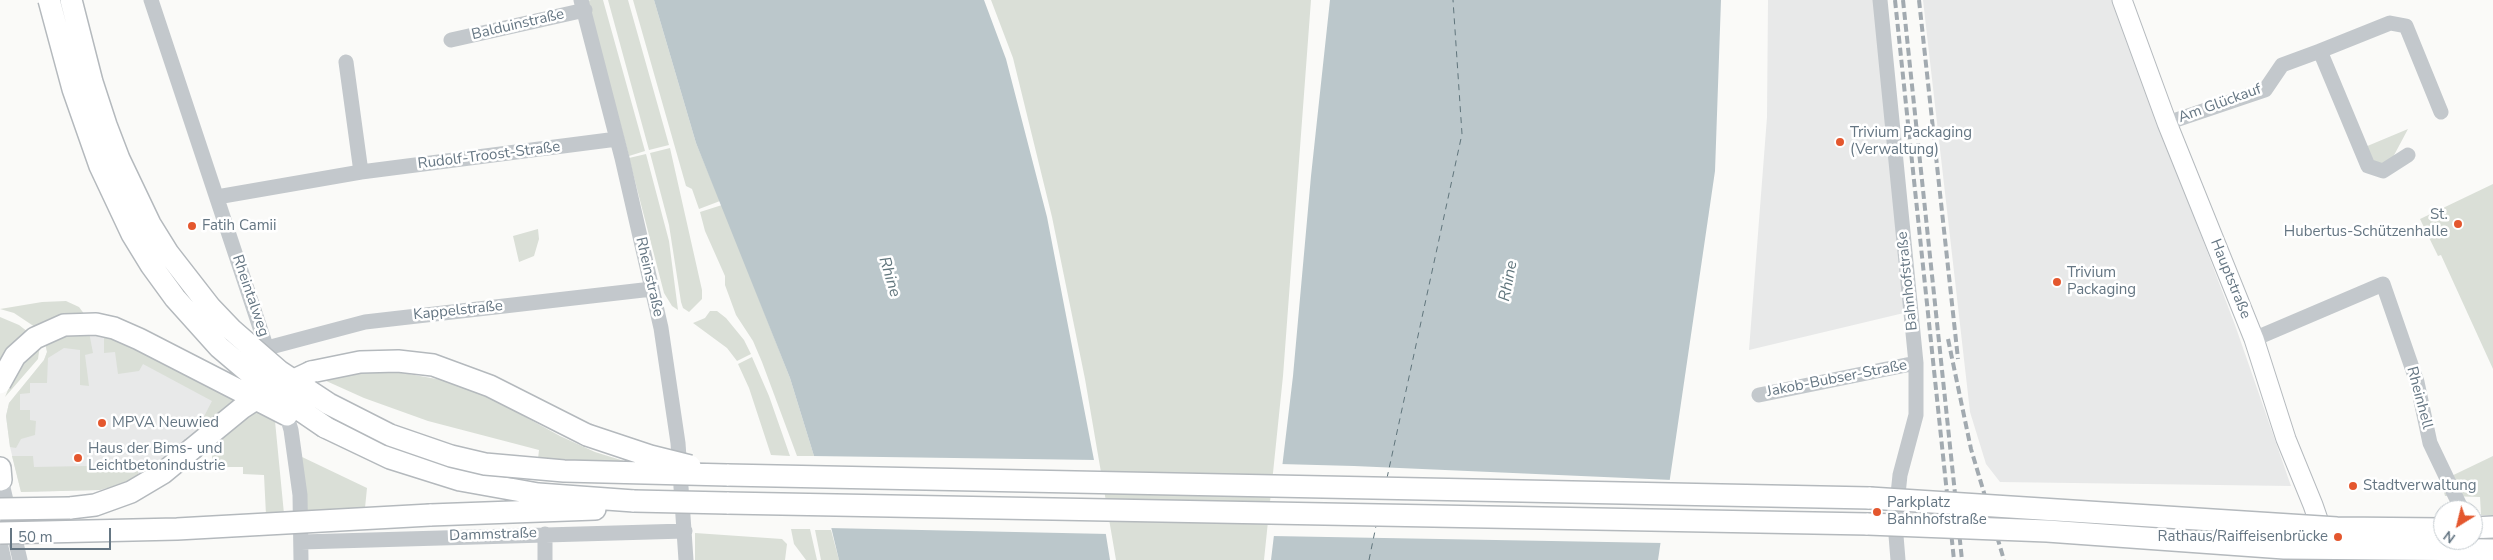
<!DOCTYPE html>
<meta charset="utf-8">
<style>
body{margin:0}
#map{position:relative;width:2493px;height:560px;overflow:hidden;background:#fafaf8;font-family:"Nunito Sans",sans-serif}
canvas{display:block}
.north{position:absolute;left:2433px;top:500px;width:50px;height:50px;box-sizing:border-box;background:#fff;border:1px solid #c1c8cd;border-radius:50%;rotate:216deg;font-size:14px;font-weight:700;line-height:20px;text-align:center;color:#657683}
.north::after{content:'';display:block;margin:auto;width:18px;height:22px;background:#e4572e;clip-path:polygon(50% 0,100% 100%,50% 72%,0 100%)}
.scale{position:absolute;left:10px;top:528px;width:101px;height:22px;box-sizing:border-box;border:2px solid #657683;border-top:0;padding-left:6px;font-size:15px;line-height:18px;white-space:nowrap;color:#657683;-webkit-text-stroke:4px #fff;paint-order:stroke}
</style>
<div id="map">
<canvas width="2493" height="560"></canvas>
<div class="north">N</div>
<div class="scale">50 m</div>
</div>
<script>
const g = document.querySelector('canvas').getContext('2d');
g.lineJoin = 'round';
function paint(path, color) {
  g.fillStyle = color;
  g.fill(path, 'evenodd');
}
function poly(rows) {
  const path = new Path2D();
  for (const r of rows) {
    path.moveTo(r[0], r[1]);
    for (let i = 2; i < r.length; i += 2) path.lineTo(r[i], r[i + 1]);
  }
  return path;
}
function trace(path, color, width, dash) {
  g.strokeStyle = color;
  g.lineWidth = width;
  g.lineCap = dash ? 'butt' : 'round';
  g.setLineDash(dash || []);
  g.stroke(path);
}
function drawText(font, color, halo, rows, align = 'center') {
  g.font = font + ' "Nunito Sans",sans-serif';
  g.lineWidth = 5;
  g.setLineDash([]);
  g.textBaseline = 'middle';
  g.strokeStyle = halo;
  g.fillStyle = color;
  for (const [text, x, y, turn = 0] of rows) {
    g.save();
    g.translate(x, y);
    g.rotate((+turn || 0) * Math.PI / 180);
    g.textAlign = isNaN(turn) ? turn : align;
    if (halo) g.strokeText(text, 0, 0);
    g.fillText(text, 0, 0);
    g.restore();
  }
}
paint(poly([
 [1768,0,1877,0,1908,312,1749,350,1767,117],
 [1923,0,2112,0,2235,325,2291,486,2000,482,1986,464,1970,412],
 [104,334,237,400,160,464,138,476,100,490,21,492,10,447,6,416,9,403,44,360,47,352,45,342,63,335]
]), '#e8e9e9');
paint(poly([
 [591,0,603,0,645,151,629,156,587,1],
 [608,0,628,0,669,145,649,150],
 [633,0,654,0,696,143,720,201,699,209,692,189,686,186],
 [991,0,1311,0,1283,376,1264,560,1116,560,1085,379,1052,217,1013,58],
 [2408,129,2392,159,2381,164,2373,163,2365,147],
 [670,148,702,290,702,299,689,312,683,308,681,302,669,225,650,153],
 [646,154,669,241,678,310,672,306,664,293,629,158],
 [2493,184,2493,369,2441,255,2438,256,2420,219],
 [722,205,790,378,814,456,797,456,762,362,753,341,736,315,725,285,725,276,705,231,700,212],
 [538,229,539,239,534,256,519,262,513,236],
 [66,301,79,307,85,315,68,315,49,319,35,327,14,313,0,309,42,302],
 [710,311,717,311,726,318,744,340,751,354,737,361,727,348,693,323,705,318],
 [0,317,19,325,28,332,0,367],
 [89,332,93,353,85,355,89,386,80,385,80,350,64,348,48,358,47,383,30,383,30,393,20,394,20,410,30,410,30,420,36,421,35,435,21,439,16,448,10,447,6,416,9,403,44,360,47,352,45,342,63,335],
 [104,334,120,339,237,400,195,434,212,401,143,364,139,371,118,374,115,352,104,353],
 [40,345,38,359,5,397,16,370],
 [752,357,769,396,790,456,771,455,749,388,738,364],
 [369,372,398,372,453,382,480,392,560,436,595,452,634,464,538,459,539,450,428,421,364,398,324,380],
 [256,410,275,421,284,514,266,515,264,475,243,474,243,467,213,467,211,447],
 [12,456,33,456,34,467,138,465,138,476,119,485,100,490,21,492],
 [300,456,367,488,365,508,307,511],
 [2493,456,2493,515,2481,515,2480,497,2445,496,2441,481],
 [791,529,810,529,817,560,806,560,794,544],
 [815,530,831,530,839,560,821,560],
 [695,533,782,539,787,544,785,560,695,560]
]), '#dadfd7');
paint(poly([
 [654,0,984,0,1006,59,1047,217,1094,460,1110,560,839,560,814,456,790,378,696,143],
 [1330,0,1721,0,1715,171,1658,560,1271,560,1293,376,1311,176]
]), '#bbc7cb');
paint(poly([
 [812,456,1096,460,1109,534,828,528],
 [1280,464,1354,466,1672,480,1663,543,1272,536]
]), '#fafaf8');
trace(poly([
 [1387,478,1462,134,1453,0],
 [1369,560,1376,526]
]), '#60757c', 1, [6, 5]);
const major = poly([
 [2122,0,2167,123,2254,339,2286,439,2313,505,2332,560]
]);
const highway = poly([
 [311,372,360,362,398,361,433,365,490,386,587,435],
 [325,427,390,458,460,480,538,494,634,501],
 [0,468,1,480],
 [727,475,1870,498],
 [727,503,1868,524],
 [70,508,95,505,131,492,163,473,192,449],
 [430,515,595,509],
 [2473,528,2493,527]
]);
trace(major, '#b5babe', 21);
trace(highway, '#b4b9bd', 24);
trace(poly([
 [151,0,272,364],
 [581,0,622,158,661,328,678,443,686,560],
 [1880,0,1916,363,1916,415,1900,475,1895,523,1898,560],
 [451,40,585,10],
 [2320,51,2390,23,2406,26,2441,112],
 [346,62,361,172],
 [2167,123,2265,90,2282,65,2320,51,2368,166,2383,171,2408,155],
 [217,197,361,172,617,139],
 [2254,339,2383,284,2417,382,2430,443,2462,510],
 [267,348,365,322,652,289],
 [1759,395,1916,363],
 [284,406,291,430,300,495,301,560],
 [0,475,20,560],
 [301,542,685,531],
 [0,543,4,560],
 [545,560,545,534]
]), '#c3c8cc', 15);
trace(major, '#fff', 19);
trace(highway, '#fff', 21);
trace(poly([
 [1895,0,1954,560],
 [1903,0,1962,560],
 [1919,0,1958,359],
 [1948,339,1971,449,2004,560]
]), '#a2aab0', 4, [8, 4]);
const highwayBridge = poly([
 [49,0,73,89,100,166,132,234,151,265,175,298,219,347,265,386,325,427],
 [71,0,92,82,106,125,119,159,150,224,168,253,210,307,232,330,279,371,329,404,390,435,451,456,485,464,564,471,727,475],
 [0,383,15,356,35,338,64,325,96,324,114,328,139,339,287,415],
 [587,435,650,456,690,466],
 [192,449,242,408,262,395,311,372],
 [1870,498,2337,528,2443,529],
 [634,501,727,503],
 [0,509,70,508],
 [1868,524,2047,531,2284,548,2493,550],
 [0,533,177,529,430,515]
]);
trace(highwayBridge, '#b4b9bd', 24, []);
trace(highwayBridge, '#fff', 21);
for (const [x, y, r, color] of [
 [1840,142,5,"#e4572e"],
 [2458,224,5,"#e4572e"],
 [192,226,5,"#e4572e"],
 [2057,282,5,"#e4572e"],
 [102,423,5,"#e4572e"],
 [78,458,5,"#e4572e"],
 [2353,486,5,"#e4572e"],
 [1877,512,5,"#e4572e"],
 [2338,537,5,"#e4572e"]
]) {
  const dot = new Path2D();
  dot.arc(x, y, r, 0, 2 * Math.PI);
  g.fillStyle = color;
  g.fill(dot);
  trace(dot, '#fff', 2);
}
drawText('15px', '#657683', '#fff', [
 ["Balduinstraße",518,25,-13],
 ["Am Glückauf",2220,104,-20],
 ["Rudolf-Troost-Straße",489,156,-7],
 ["Rheinstraße",649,277,77],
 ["Hauptstraße",2230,279,68],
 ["Bahnhofstraße",1908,281,-96],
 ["Rheintalweg",250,296,71],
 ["Kappelstraße",458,311,-6],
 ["Jakob-Bubser-Straße",1837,379,-11],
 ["Rheinhell",2419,398,75],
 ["Dammstraße",493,535,-2]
]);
drawText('15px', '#657683', '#fff', [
 ["Trivium Packaging",1850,133],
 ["(Verwaltung)",1850,150],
 ["St.",2448,215,"right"],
 ["Hubertus-Schützenhalle",2448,232,"right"],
 ["Fatih Camii",202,226],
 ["Trivium",2067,273],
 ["Packaging",2067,290],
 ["MPVA Neuwied",112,423],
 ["Haus der Bims- und",88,449],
 ["Leichtbetonindustrie",88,466],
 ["Stadtverwaltung",2363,486],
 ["Parkplatz",1887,503],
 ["Bahnhofstraße",1887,520],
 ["Rathaus/Raiffeisenbrücke",2328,537,"right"]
], 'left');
drawText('italic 16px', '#60757c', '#fff', [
 ["Rhine",889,277,73],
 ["Rhine",1509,281,-79]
]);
</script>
